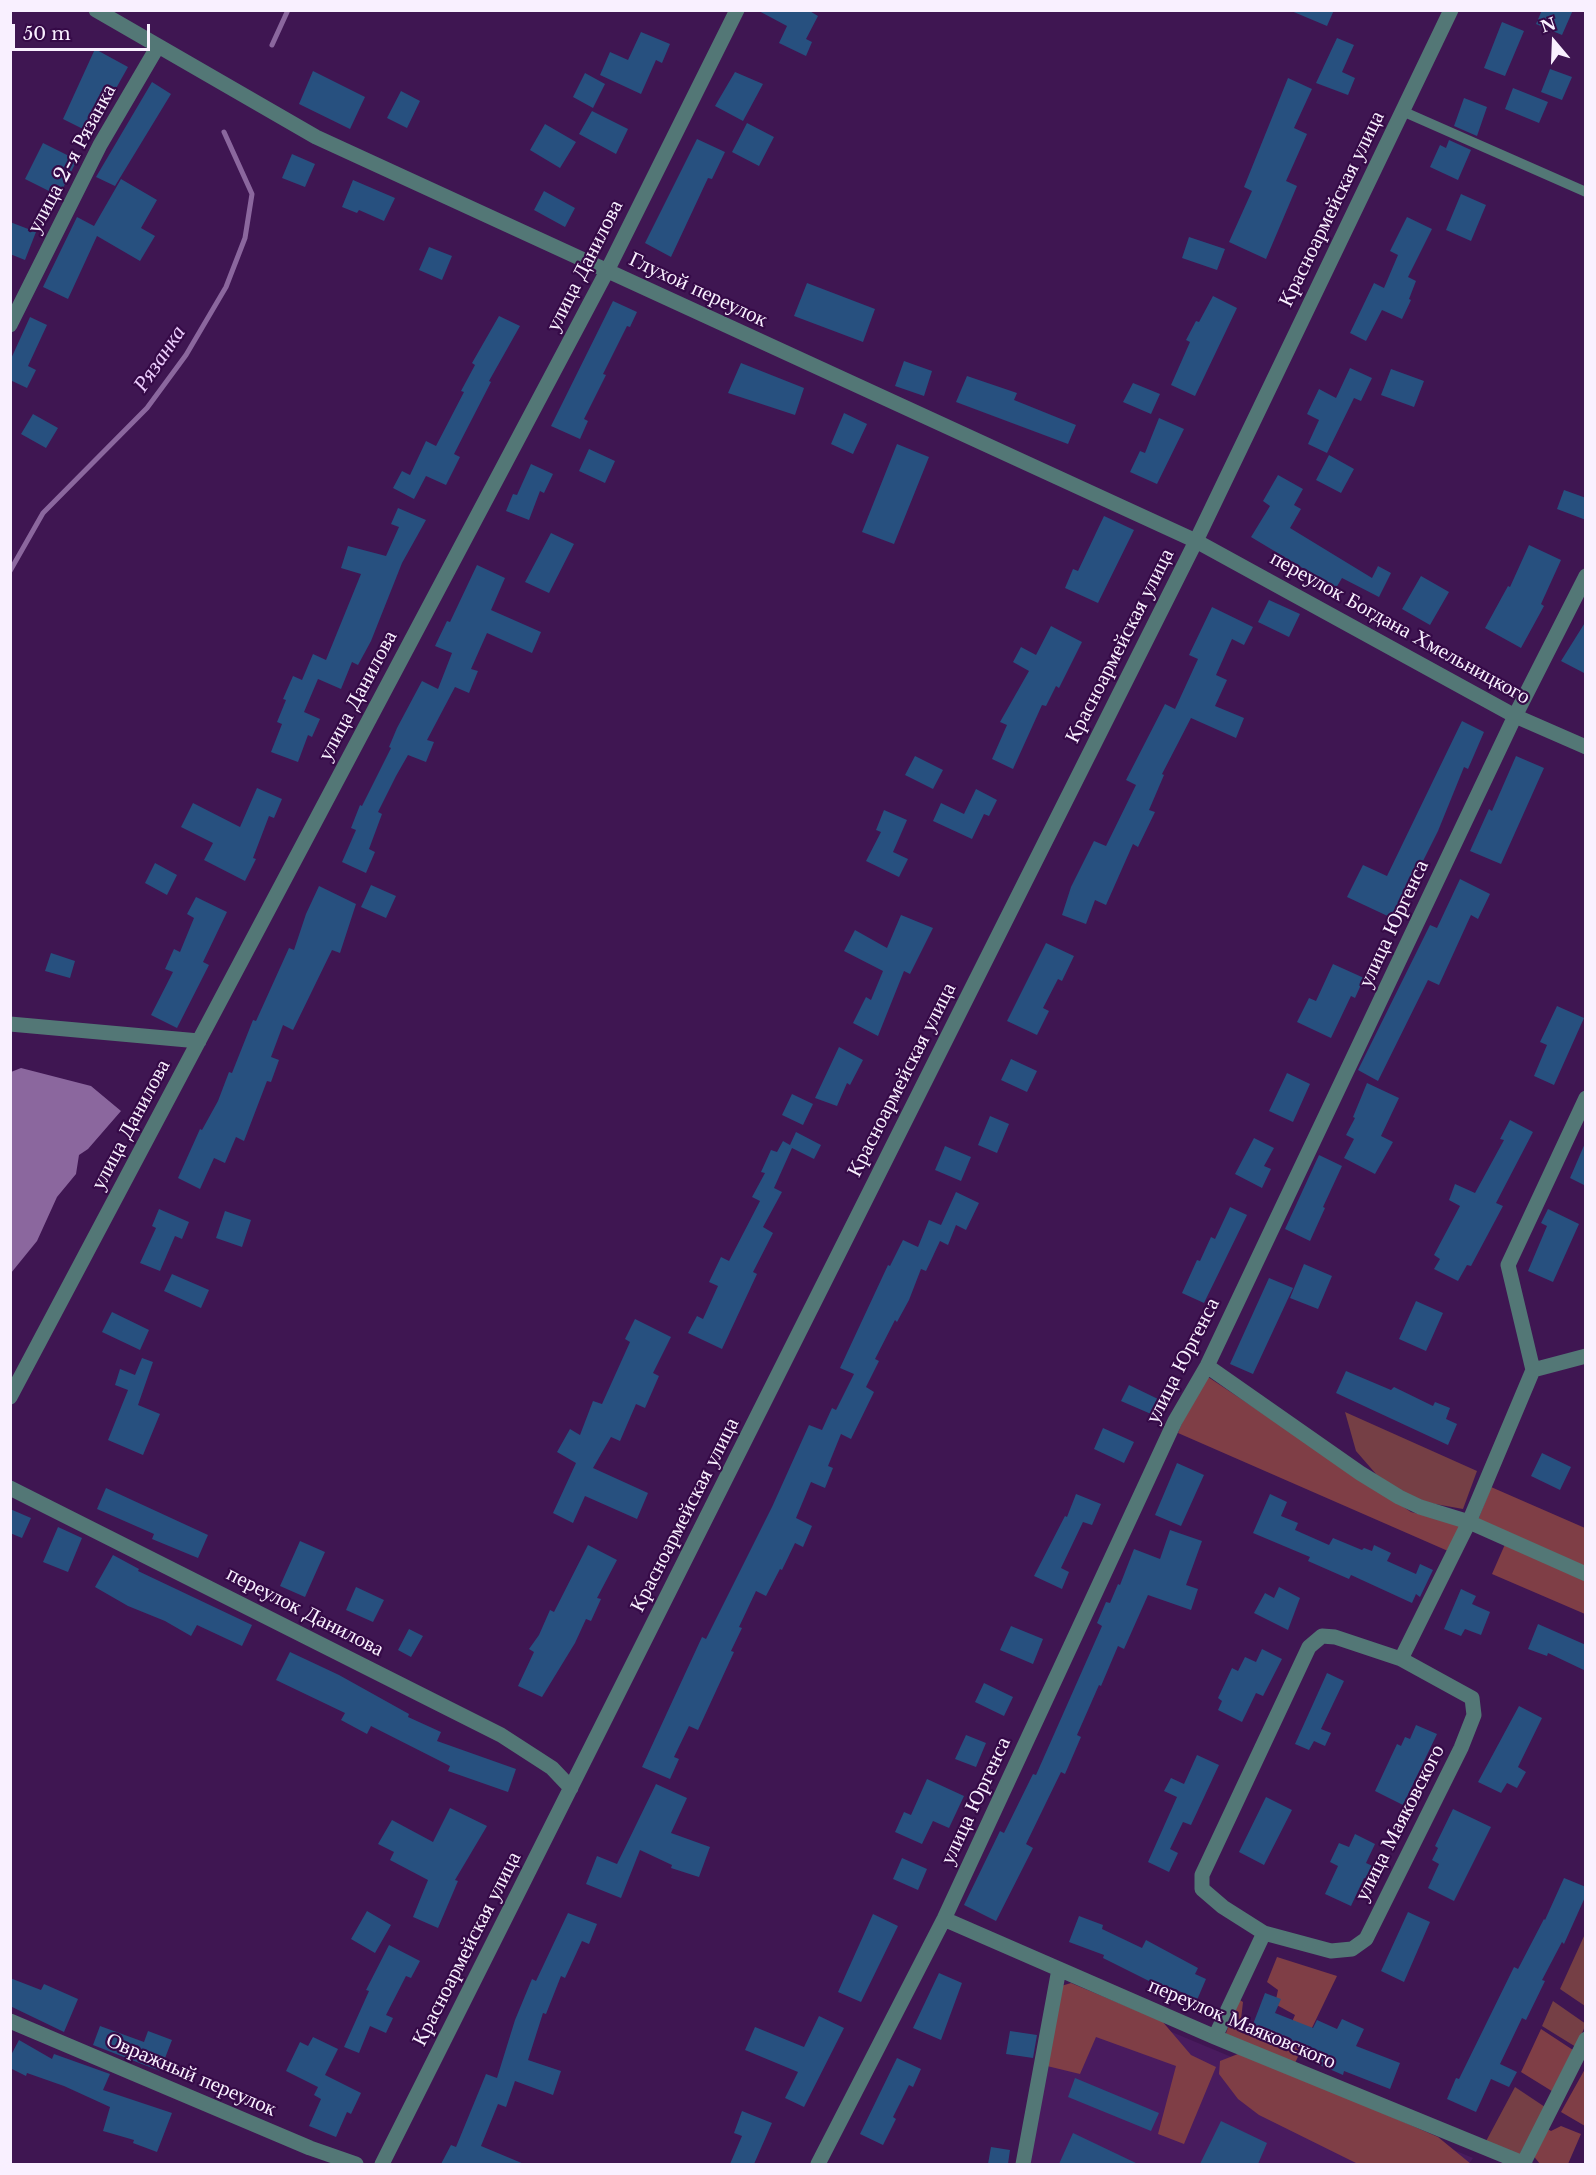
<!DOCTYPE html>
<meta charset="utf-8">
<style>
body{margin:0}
#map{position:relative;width:1596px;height:2175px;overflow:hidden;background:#3f1652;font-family:"Libre Baskerville",serif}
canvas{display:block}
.frame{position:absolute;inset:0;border:12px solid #f9f0ff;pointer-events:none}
.north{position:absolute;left:1524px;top:12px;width:60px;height:60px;-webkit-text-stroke:4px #350a47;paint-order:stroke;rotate:341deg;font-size:16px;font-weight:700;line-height:24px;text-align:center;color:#f9f0ff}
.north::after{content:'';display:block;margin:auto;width:21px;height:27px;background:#f9f0ff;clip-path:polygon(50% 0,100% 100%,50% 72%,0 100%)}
.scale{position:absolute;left:12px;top:24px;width:138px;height:27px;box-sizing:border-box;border:3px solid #f9f0ff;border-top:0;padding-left:8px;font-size:18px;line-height:21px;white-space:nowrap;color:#f9f0ff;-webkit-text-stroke:4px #350a47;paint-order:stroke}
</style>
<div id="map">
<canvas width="1596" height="2175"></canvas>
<div class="frame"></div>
<div class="north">N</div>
<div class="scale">50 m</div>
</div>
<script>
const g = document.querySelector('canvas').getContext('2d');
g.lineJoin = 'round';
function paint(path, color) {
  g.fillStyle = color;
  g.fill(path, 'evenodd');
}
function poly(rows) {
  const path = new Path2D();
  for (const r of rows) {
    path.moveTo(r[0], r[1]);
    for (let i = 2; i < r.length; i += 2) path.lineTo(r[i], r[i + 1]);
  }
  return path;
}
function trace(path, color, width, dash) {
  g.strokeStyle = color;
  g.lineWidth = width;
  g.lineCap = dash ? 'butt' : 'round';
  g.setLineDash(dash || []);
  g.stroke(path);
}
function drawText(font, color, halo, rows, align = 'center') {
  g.font = font + ' "Libre Baskerville",serif';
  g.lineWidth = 4.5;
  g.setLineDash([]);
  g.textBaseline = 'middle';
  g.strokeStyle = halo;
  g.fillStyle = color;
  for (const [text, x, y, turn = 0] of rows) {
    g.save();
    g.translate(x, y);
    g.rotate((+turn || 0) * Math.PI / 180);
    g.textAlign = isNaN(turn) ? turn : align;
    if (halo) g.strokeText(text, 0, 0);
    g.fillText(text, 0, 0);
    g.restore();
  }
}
paint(poly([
 [1057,1984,1473,2158,1469,2164,1023,2164]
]), '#491b5e');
paint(poly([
 [1345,1412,1477,1471,1463,1509,1424,1502,1401,1492,1376,1474,1356,1451],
 [1585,1934,1585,2006,1560,1989],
 [1553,2001,1586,2024,1576,2047,1542,2026],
 [1515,2087,1545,2107,1519,2156,1484,2145]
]), '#753f45');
paint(poly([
 [1205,1375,1411,1512,1462,1525,1448,1551,1178,1433,1191,1400],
 [1491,1487,1585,1528,1585,1572,1476,1525],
 [1506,1542,1585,1580,1585,1614,1492,1574],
 [1277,1957,1337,1976,1295,2063,1225,2036,1238,1999,1243,2002,1240,2028,1283,2042,1295,2015,1275,2004,1278,1990,1267,1982],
 [1071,1983,1162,2021,1191,2055,1216,2067,1184,2144,1158,2134,1176,2066,1096,2037,1080,2074,1047,2066,1061,1986],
 [1541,2029,1573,2050,1555,2093,1521,2072],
 [1243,2052,1438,2137,1471,2164,1358,2164,1259,2115,1238,2099,1219,2074,1220,2061],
 [1585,2069,1586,2070,1585,2126,1561,2112],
 [1561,2126,1581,2134,1568,2164,1540,2164,1532,2154,1546,2128,1551,2131]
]), '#7f3e46');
paint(poly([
 [21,1068,91,1086,121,1111,88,1149,79,1155,76,1174,57,1197,37,1241,11,1273,11,1072]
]), '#8b679e');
trace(poly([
 [272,45,288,10],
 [10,571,43,513,147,408,186,355,226,287,245,238,252,194,224,132]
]), '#8b679e', 5);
paint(poly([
 [757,10,808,10,818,16,806,39,812,42,806,56,779,43,787,26],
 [1289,10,1334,10,1327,26],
 [1542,10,1573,10,1562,35,1536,24],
 [1502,22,1524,31,1505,76,1484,68],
 [641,32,670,44,662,63,656,60,641,94,600,75,610,52,628,60],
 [1337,38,1354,45,1342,72,1355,78,1348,95,1316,83],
 [95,49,128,67,91,133,63,119],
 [1550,69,1572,77,1562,100,1541,92],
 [313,71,365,97,350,129,299,104],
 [735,72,763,84,743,121,715,106],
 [585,73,605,84,593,108,573,97],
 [1288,78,1312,89,1294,128,1307,134,1286,181,1297,186,1266,259,1229,242,1252,191,1244,187],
 [152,82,171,94,115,186,96,177],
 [1513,88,1548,102,1539,123,1505,109],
 [401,91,420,101,407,128,387,118],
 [1464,98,1487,107,1477,136,1454,126],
 [592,111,628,129,616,154,579,134],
 [747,123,774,137,759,166,732,152],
 [545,124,576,142,560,168,530,150],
 [697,139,725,152,712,179,708,178,671,257,645,243],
 [1449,140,1471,150,1458,180,1430,167,1440,145,1446,148],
 [43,143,77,160,59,196,25,179],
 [292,154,315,164,305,187,282,178],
 [121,179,157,200,141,228,155,236,140,261,97,236,68,299,43,287,77,217,94,226],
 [353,180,395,198,384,221,359,210,357,213,342,207],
 [544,191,575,208,565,227,534,210],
 [1461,194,1486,205,1471,241,1446,230],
 [1407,217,1432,229,1408,277,1416,281,1409,299,1411,300,1402,319,1382,310,1366,341,1350,333,1374,283,1384,288,1398,255,1390,251],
 [10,222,36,232,25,260,10,254],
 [1189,237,1225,249,1217,270,1182,258],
 [429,247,452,256,442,280,419,270],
 [807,283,875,309,863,342,794,316],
 [1213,296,1237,308,1195,396,1171,385,1190,342,1186,340,1196,321,1199,322],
 [613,301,637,312,630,327,627,326,603,374,606,375,584,419,588,421,580,439,551,426],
 [499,316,520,326,489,381,491,382,454,454,460,457,446,485,426,476,414,499,393,488,402,471,410,475,426,441,436,446,464,392,461,391,475,365,472,363],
 [30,317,47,325,28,366,36,370,27,388,10,380,10,361],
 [904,361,932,371,924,396,895,386],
 [741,363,804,388,795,415,728,393],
 [1350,368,1372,378,1361,401,1354,398,1327,453,1308,444,1319,420,1307,414,1319,389,1336,398],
 [1391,369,1424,381,1414,407,1381,395],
 [967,376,1017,393,1014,400,1076,425,1068,444,956,402],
 [1133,383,1160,394,1151,414,1123,402],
 [844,413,867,424,853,454,831,444],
 [33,414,58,428,46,448,21,434],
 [1159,418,1184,429,1157,484,1130,472,1140,451,1145,453],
 [897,444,929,457,894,544,862,532],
 [589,449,615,461,605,483,579,471],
 [1329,455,1354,469,1341,493,1316,480],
 [531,464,553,474,544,493,540,491,529,520,506,511,513,494,517,495],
 [1278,475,1303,489,1294,505,1301,509,1290,528,1372,578,1378,566,1391,573,1379,597,1342,578,1336,588,1251,537,1270,506,1263,501],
 [1564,490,1586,498,1586,520,1557,509],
 [398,508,426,520,402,563,371,641,358,665,352,662,341,689,318,679,304,712,320,719,312,737,308,735,298,762,271,752,282,724,277,722,286,700,283,699,293,676,302,680,313,654,326,660,361,574,341,568,348,546,386,556,399,527,391,524],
 [1104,516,1134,530,1098,603,1065,588,1073,569,1078,571],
 [551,533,574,544,549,593,525,582],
 [1529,545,1561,560,1541,604,1544,606,1521,648,1485,628,1508,586,1510,587],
 [477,565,505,578,491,610,541,632,532,653,487,633,471,669,478,671,469,693,455,687,427,740,434,742,426,762,408,755,396,776,378,812,382,814,369,849,375,852,366,873,342,862,356,830,351,828,360,805,362,806,391,748,389,747,397,728,422,681,438,689,452,653,435,646,447,621,450,622],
 [1421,576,1449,592,1430,625,1402,609],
 [1269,600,1300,614,1289,637,1258,622],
 [1212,607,1253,627,1244,645,1232,639,1216,675,1227,680,1215,706,1244,718,1236,738,1191,718,1162,774,1164,775,1149,810,1155,812,1138,847,1133,844,1106,905,1095,900,1086,924,1062,915,1071,887,1094,841,1106,846,1136,785,1126,780,1165,704,1175,709,1198,659,1189,655],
 [1586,621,1586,674,1561,661],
 [1051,626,1082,642,1059,688,1056,686,1046,706,1042,705,1013,769,992,759,1007,725,1000,722,1029,671,1013,662,1021,647,1036,655],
 [1462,721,1484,732,1468,769,1464,767,1438,831,1394,919,1347,897,1363,865,1387,876],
 [915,756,943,770,933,789,905,775],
 [1516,756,1544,768,1501,864,1470,851,1489,809,1492,811],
 [257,788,282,799,274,818,269,816,253,858,256,859,245,881,204,860,213,843,181,827,193,803,240,827],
 [976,789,997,800,989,816,984,814,972,839,933,821,941,803,964,814],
 [884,810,907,820,893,852,908,859,899,877,866,861,881,832,876,830],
 [155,863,177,875,167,895,145,883],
 [1460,879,1490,894,1478,919,1471,915,1439,985,1428,980,1378,1081,1358,1070,1430,925,1437,928],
 [371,885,396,896,386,918,361,907],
 [319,886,356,904,340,953,332,950,293,1030,283,1025,271,1057,279,1060,271,1082,267,1081,244,1141,236,1137,225,1163,214,1158,200,1189,178,1178,200,1129,202,1130,218,1101,229,1072,232,1073,253,1020,256,1021,289,948,294,950,306,914],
 [196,897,227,912,203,962,209,965,177,1028,151,1015,173,972,165,969,174,949,180,952,194,918,187,914],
 [901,915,933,928,910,974,904,971,878,1036,853,1023,866,997,871,1000,883,971,844,951,855,930,887,948],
 [1046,943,1074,956,1062,981,1058,979,1043,1008,1049,1011,1037,1035,1007,1021],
 [51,953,75,961,70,978,45,971],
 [1333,964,1364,978,1355,998,1351,996,1331,1038,1297,1022,1309,998,1316,1001],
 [1557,1006,1584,1018,1554,1085,1534,1076,1547,1045,1540,1042],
 [839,1047,863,1060,850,1085,847,1083,837,1106,815,1098],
 [1011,1059,1037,1071,1027,1092,1001,1080],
 [1287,1073,1310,1084,1293,1122,1269,1111],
 [1367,1083,1399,1098,1381,1136,1393,1142,1375,1174,1344,1158,1354,1139,1346,1135,1355,1118,1353,1117],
 [792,1094,813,1104,803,1125,782,1115],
 [990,1116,1009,1124,997,1153,978,1145],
 [1510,1120,1533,1132,1496,1203,1503,1206,1471,1266,1467,1265,1458,1281,1434,1269,1440,1259,1434,1255,1460,1206,1449,1200,1455,1184,1475,1193,1504,1140,1500,1139],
 [796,1132,821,1145,814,1159,792,1148,774,1188,782,1192,763,1227,773,1233,753,1272,757,1274,722,1349,688,1333,697,1316,703,1319,718,1286,709,1282,721,1257,729,1261,760,1201,752,1197,765,1173,761,1172,771,1150,777,1152,783,1141,790,1145],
 [1254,1138,1274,1148,1264,1166,1271,1169,1262,1188,1235,1174],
 [1586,1141,1586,1186,1570,1178],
 [945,1146,971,1157,961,1181,935,1170],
 [1319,1155,1342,1166,1323,1207,1325,1208,1310,1241,1285,1229],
 [956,1192,979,1203,966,1230,956,1225,948,1245,940,1241,926,1271,921,1269,909,1300,897,1322,895,1320,875,1359,879,1361,866,1387,874,1392,851,1439,841,1434,828,1466,833,1468,825,1488,811,1482,796,1518,812,1526,803,1547,795,1543,782,1570,780,1569,766,1596,756,1591,739,1627,742,1628,731,1651,734,1652,698,1730,689,1726,674,1757,679,1759,670,1779,642,1767,702,1637,706,1639,772,1507,809,1425,822,1430,832,1408,836,1410,854,1374,840,1368,888,1265,890,1266,903,1240,918,1247,929,1220,941,1225],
 [1230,1207,1247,1215,1204,1303,1182,1293,1197,1260,1200,1261,1211,1237,1215,1239],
 [159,1209,189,1222,182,1239,175,1236,160,1271,140,1263,156,1228,152,1226],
 [1548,1209,1579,1224,1553,1282,1528,1271,1547,1226,1541,1223],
 [225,1211,251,1220,242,1247,216,1238],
 [1304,1264,1332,1276,1318,1309,1290,1298],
 [172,1274,209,1290,201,1308,164,1291],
 [1269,1278,1293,1288,1253,1374,1230,1364],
 [1416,1301,1443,1313,1426,1351,1399,1339],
 [112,1312,149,1330,140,1350,102,1332],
 [635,1319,671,1337,653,1373,659,1376,645,1408,636,1404,620,1441,611,1437,593,1468,648,1493,637,1519,585,1496,573,1523,553,1513,576,1463,557,1452,570,1429,580,1435,593,1401,602,1404,630,1342,625,1339],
 [142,1358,153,1362,138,1405,160,1414,143,1455,108,1440,128,1390,115,1385,120,1369,135,1375],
 [1346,1371,1391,1390,1394,1387,1433,1406,1435,1402,1450,1408,1446,1419,1457,1424,1448,1445,1336,1393],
 [1129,1385,1158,1399,1151,1414,1121,1401],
 [1103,1428,1134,1442,1124,1463,1094,1449],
 [1542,1453,1571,1467,1560,1490,1531,1476],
 [1177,1463,1204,1475,1181,1526,1155,1515],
 [106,1488,208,1535,198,1558,152,1539,154,1534,97,1509],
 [1076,1494,1101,1504,1092,1525,1083,1522,1061,1568,1069,1572,1062,1589,1034,1576,1065,1516,1067,1517],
 [1270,1494,1287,1502,1281,1516,1298,1523,1295,1530,1329,1545,1333,1538,1362,1550,1364,1548,1372,1551,1374,1545,1391,1553,1387,1561,1416,1574,1420,1564,1433,1570,1420,1597,1416,1594,1412,1603,1351,1575,1349,1579,1308,1561,1310,1557,1253,1533],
 [10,1509,31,1518,22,1538,10,1533],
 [58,1527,82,1538,68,1572,43,1562],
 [1170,1530,1202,1541,1186,1585,1198,1589,1191,1610,1148,1595,1124,1649,1118,1646,1101,1686,1099,1685,1077,1735,1081,1737,1065,1774,1061,1772,1026,1844,1033,1848,996,1921,964,1905,1000,1831,1004,1833,1033,1774,1036,1775,1102,1626,1097,1623,1106,1602,1110,1603,1118,1584,1120,1585,1134,1549,1160,1559],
 [300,1541,325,1552,305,1597,280,1586],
 [588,1545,617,1560,597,1598,601,1599,591,1621,586,1619,575,1643,542,1697,518,1686,534,1652,529,1649,539,1635,550,1610,554,1612],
 [113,1555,139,1569,138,1571,252,1625,242,1646,197,1625,191,1636,165,1621,128,1606,95,1587],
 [356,1587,384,1600,373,1622,346,1610],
 [1279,1587,1300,1598,1288,1630,1254,1613,1265,1593,1274,1598],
 [1461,1589,1476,1596,1472,1604,1490,1612,1481,1635,1465,1629,1461,1636,1444,1629],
 [1538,1624,1586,1645,1586,1671,1548,1653,1547,1656,1528,1649],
 [1011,1626,1043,1639,1033,1664,1000,1650],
 [409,1629,423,1636,411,1657,398,1650],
 [1262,1649,1282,1659,1263,1696,1256,1693,1242,1722,1218,1710,1222,1701,1218,1698,1232,1668,1238,1671,1245,1657,1256,1662],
 [290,1652,339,1675,409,1714,408,1717,441,1732,437,1741,516,1769,508,1792,448,1771,450,1766,371,1726,367,1734,341,1720,345,1713,276,1680],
 [1327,1673,1344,1681,1321,1729,1331,1733,1325,1746,1314,1741,1309,1750,1295,1744],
 [984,1683,1013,1697,1004,1716,975,1702],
 [1519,1706,1542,1718,1518,1767,1526,1772,1517,1788,1507,1783,1501,1793,1478,1782],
 [1416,1725,1437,1734,1403,1805,1375,1791,1397,1744,1401,1746,1405,1737,1410,1739],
 [966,1735,986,1743,976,1767,955,1759],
 [1197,1755,1219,1765,1191,1825,1183,1822,1170,1849,1178,1853,1169,1872,1148,1862,1177,1797,1164,1791,1171,1778,1184,1784],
 [927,1779,964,1796,949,1828,933,1821,922,1844,895,1832,904,1812,911,1815],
 [656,1784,687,1798,671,1833,710,1847,699,1877,671,1868,672,1865,640,1850,621,1898,586,1884,597,1856,617,1864],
 [1266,1797,1292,1810,1264,1865,1239,1852],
 [450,1808,487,1826,455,1880,458,1881,438,1928,413,1917,428,1880,390,1860,394,1852,378,1844,392,1820,433,1842],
 [1453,1809,1491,1827,1454,1901,1428,1888,1439,1864,1432,1860,1438,1848,1435,1846],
 [1355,1834,1375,1844,1366,1863,1377,1868,1371,1881,1364,1878,1351,1906,1325,1894,1338,1866,1330,1862,1339,1843,1349,1847],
 [902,1858,927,1869,918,1890,893,1879],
 [1564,1878,1586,1887,1586,1895,1564,1944,1562,1942,1542,1980,1545,1981,1526,2020,1522,2018,1500,2064,1517,2072,1509,2087,1491,2079,1476,2112,1447,2099,1456,2078,1459,2079,1514,1967,1518,1969,1544,1919,1545,1920],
 [367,1911,391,1925,375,1953,351,1939],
 [1408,1912,1430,1922,1404,1982,1381,1971],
 [568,1913,597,1924,589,1944,582,1941,565,1978,561,1976,546,2014,543,2013,528,2060,561,2071,553,2095,515,2081,506,2107,498,2104,481,2146,524,2164,441,2164,451,2145,456,2147,486,2074,497,2078,515,2020,532,1979,536,1981],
 [873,1914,898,1926,861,2002,838,1992],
 [1079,1916,1103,1925,1102,1929,1142,1948,1146,1940,1198,1968,1195,1974,1206,1979,1197,2000,1179,1991,1177,1995,1103,1958,1104,1955,1069,1942],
 [389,1945,420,1961,411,1978,406,1976,386,2015,393,2018,386,2033,370,2026,359,2053,344,2047,369,1991,366,1990],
 [939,1973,962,1983,941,2040,913,2028],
 [10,1978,41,1990,44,1984,78,1999,64,2032,10,2006],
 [1265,1993,1281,1999,1275,2013,1313,2028,1317,2020,1337,2029,1342,2019,1364,2029,1356,2046,1400,2063,1390,2089,1344,2071,1343,2075,1318,2064,1323,2054,1289,2039,1287,2045,1250,2032],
 [819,2016,844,2028,804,2107,785,2098,798,2072,745,2050,755,2027,804,2047],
 [100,2026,144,2042,148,2031,172,2040,160,2071,93,2045],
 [1010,2031,1037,2035,1033,2058,1006,2054],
 [313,2037,338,2049,325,2075,361,2093,351,2114,347,2112,336,2137,309,2126,321,2099,314,2095,318,2087,286,2071,300,2042,308,2046],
 [19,2040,52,2059,54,2054,110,2074,103,2090,172,2113,157,2152,133,2143,134,2140,103,2131,110,2107,64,2086,27,2073,26,2076,10,2068,10,2057],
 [897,2058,921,2069,913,2087,909,2085,893,2117,896,2119,883,2145,860,2134],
 [1075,2078,1159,2113,1151,2131,1068,2097],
 [742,2111,772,2123,754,2164,730,2164,742,2136,734,2133],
 [1221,2121,1267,2143,1258,2164,1200,2164],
 [1073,2133,1138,2164,1059,2164],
 [991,2147,1010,2150,1008,2164,988,2164]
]), '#27507f');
trace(poly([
 [1402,111,1586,192]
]), '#537776', 10);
trace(poly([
 [96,10,316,137,1196,541,1515,716,1586,747],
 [10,325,100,145,158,46],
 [10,1024,199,1041],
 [1207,1366,1360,1473,1399,1497,1420,1507,1469,1522,1586,1574],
 [1533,1370,1508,1265,1586,1098],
 [10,1397,607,271,737,10],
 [10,1488,501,1735,552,1768,571,1788],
 [944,1919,1215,2037,1525,2164],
 [1264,1933,1223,1907,1202,1889,1202,1875,1309,1647,1322,1636,1335,1637,1401,1659],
 [10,2021,310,2148,356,2164],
 [1215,2037,1264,1933,1331,1951,1352,1949,1366,1939,1461,1748,1474,1715,1472,1698,1401,1659,1469,1522,1533,1370,1586,1356],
 [382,2164,1196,541,1451,10],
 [818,2164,944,1919,1175,1421,1207,1366,1515,716,1586,576],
 [1023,2164,1059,1969],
 [1523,2164,1586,2039]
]), '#537776', 15);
drawText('21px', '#f9f0ff', '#350a47', [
 ["улица 2-я Рязанка",72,159,-62],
 ["Красноармейская улица",1332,209,-64],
 ["улица Данилова",585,266,-63],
 ["Глухой переулок",698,290,25],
 ["переулок Богдана Хмельницкого",1400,628,29],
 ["Красноармейская улица",1120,646,-63],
 ["улица Данилова",358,696,-62],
 ["улица Юргенса",1394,924,-65],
 ["Красноармейская улица",902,1080,-63],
 ["улица Данилова",131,1125,-62],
 ["улица Юргенса",1183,1361,-63],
 ["Красноармейская улица",685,1515,-63],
 ["переулок Данилова",305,1612,27],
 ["улица Юргенса",976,1801,-65],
 ["улица Маяковского",1400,1823,-63],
 ["Красноармейская улица",467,1949,-63],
 ["переулок Маяковского",1242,2024,23],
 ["Овражный переулок",191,2075,23]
]);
drawText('italic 22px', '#edcefe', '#350a47', [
 ["Рязанка",160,359,-56]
]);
</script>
